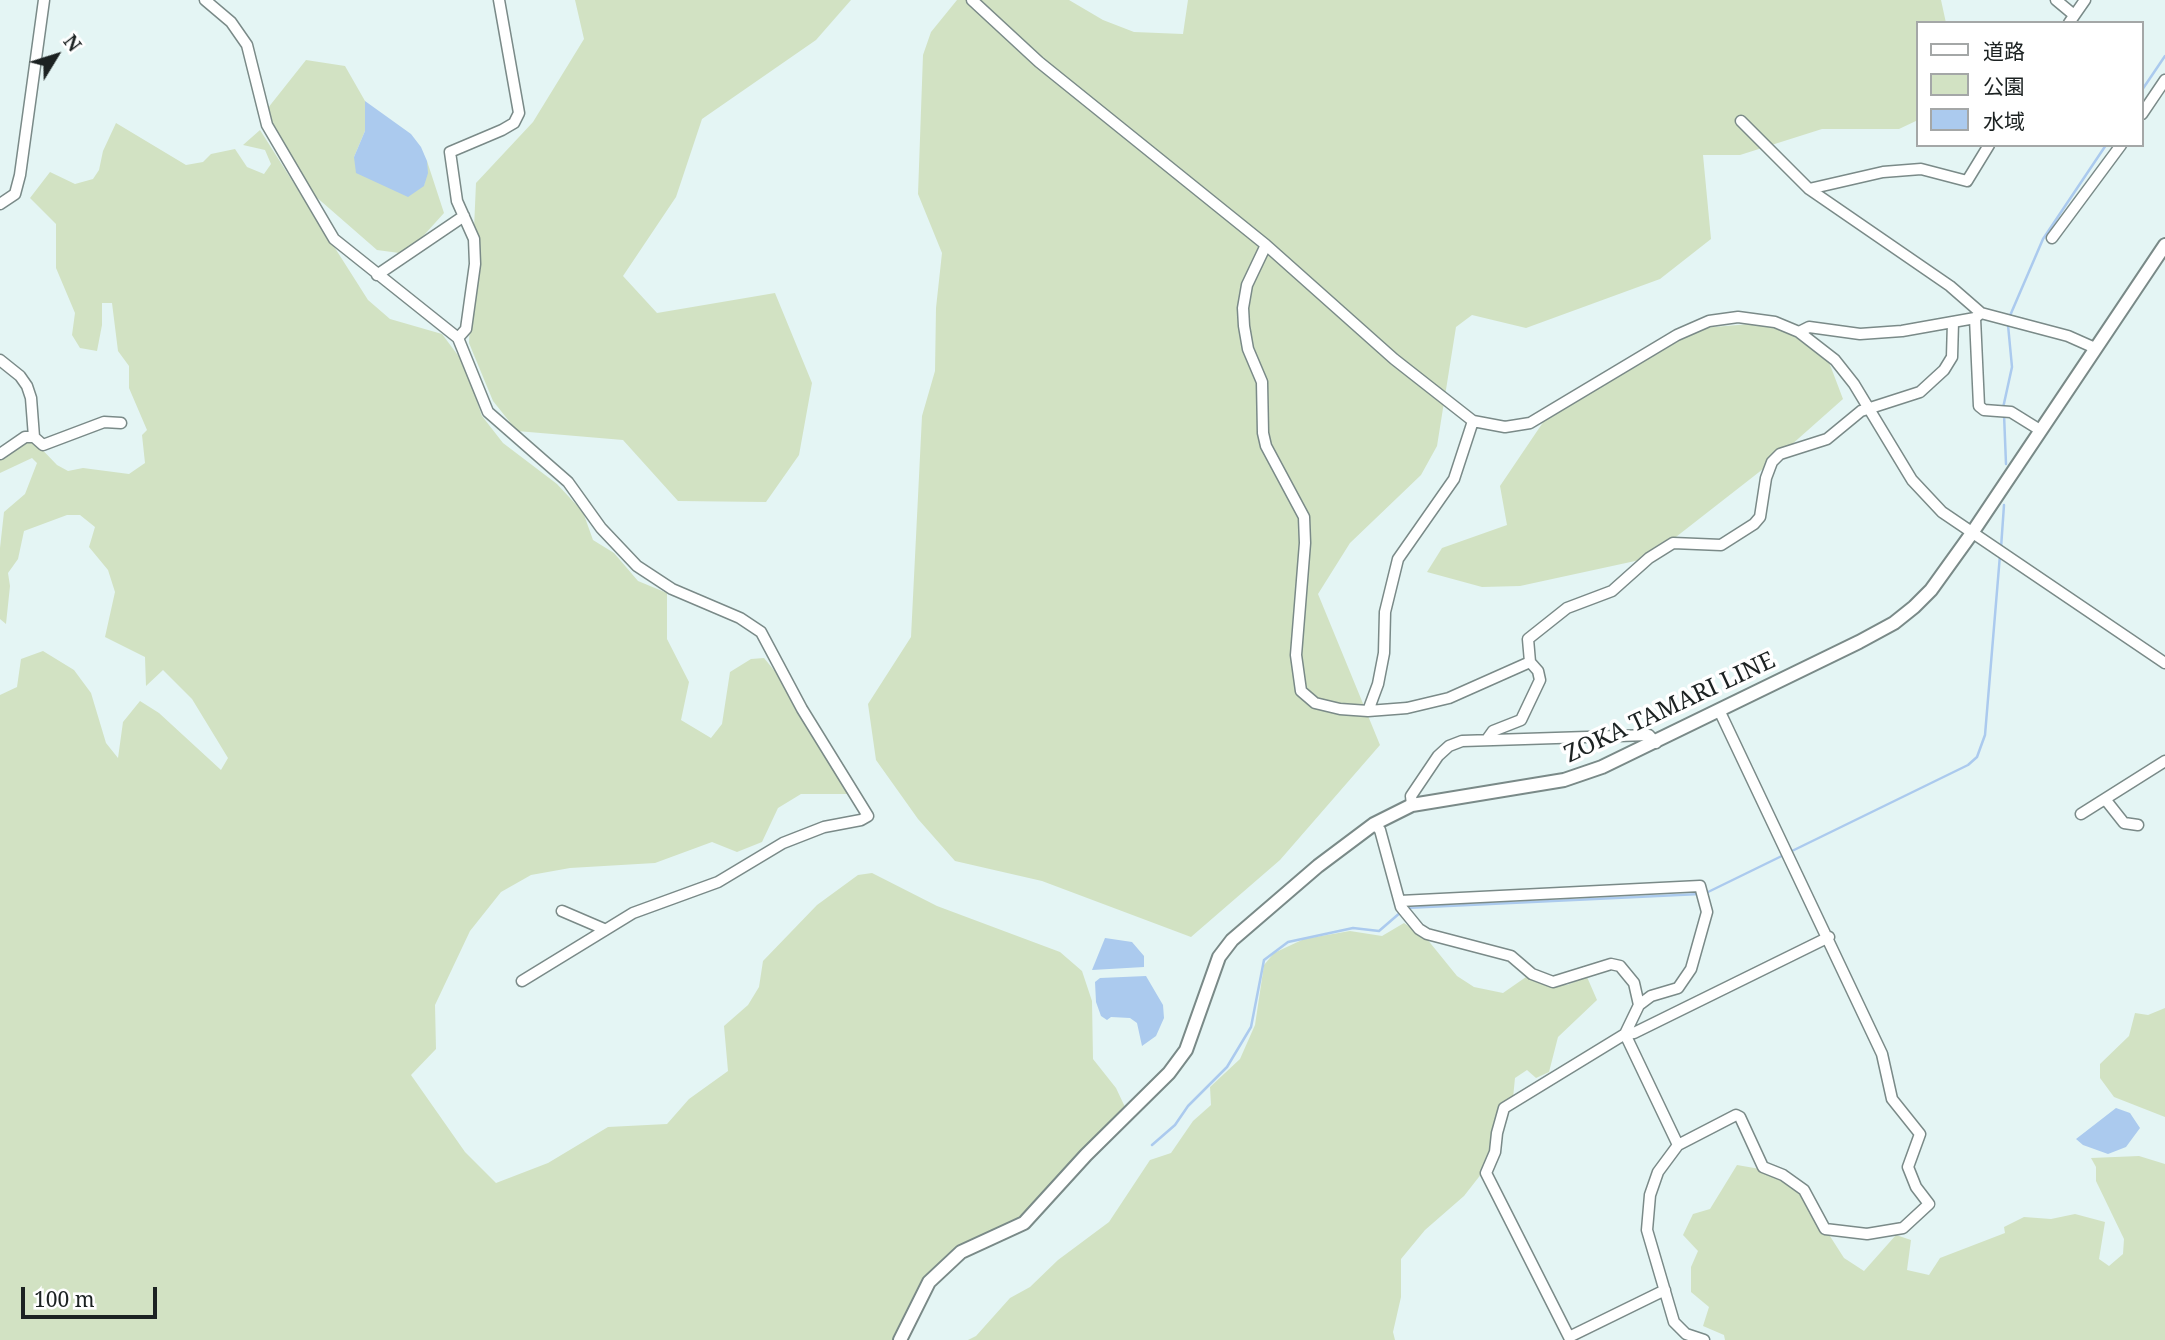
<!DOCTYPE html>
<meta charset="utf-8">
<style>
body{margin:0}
#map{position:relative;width:2165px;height:1340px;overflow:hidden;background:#e4f5f4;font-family:"Noto Serif","Noto Sans JP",serif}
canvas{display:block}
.legend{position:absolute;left:1916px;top:21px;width:228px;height:126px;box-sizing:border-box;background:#fff;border:2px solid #a4a7a7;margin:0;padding:9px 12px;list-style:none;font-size:21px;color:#1c2222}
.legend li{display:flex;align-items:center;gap:14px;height:35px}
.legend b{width:35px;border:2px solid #a4a7a7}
.north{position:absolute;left:21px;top:21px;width:70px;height:70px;-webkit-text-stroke:5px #fff;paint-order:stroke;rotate:52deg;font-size:19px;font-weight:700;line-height:28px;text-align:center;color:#1c2222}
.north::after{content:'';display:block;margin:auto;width:24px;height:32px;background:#1c2222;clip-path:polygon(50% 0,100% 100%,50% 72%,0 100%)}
.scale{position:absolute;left:21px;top:1287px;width:136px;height:32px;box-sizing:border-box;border:4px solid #1c2222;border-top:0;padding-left:9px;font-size:21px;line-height:24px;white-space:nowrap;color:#1c2222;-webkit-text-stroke:5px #fff;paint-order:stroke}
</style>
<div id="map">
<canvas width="2165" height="1340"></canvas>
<ul class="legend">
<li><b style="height:9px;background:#fff"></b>道路</li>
<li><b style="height:19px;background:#d2e2c3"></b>公園</li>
<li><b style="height:19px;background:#abcaee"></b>水域</li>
</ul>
<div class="north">N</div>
<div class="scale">100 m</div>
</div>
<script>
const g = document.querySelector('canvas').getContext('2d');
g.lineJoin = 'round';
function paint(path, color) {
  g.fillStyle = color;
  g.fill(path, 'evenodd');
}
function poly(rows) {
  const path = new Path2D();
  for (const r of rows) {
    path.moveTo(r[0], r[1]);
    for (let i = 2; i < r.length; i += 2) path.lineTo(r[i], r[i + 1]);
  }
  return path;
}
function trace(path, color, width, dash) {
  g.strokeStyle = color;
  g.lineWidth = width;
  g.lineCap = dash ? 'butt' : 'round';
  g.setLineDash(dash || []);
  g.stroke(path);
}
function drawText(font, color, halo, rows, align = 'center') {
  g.font = font + ' "Noto Serif",serif';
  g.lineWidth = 7;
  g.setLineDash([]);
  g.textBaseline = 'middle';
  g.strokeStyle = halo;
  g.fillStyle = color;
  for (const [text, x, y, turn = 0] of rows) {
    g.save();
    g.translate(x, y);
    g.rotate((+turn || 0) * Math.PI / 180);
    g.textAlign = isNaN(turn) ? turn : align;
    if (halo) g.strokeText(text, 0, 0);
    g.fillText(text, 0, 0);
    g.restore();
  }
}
paint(poly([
 [575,0,851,0,816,40,702,119,676,197,623,276,657,313,775,293,812,383,799,455,766,502,678,501,623,440,517,431,493,401,469,343,476,183,533,122,584,39],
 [957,0,1069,0,1103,20,1134,32,1183,34,1188,0,1941,0,1946,23,1918,23,1918,120,1899,129,1822,129,1740,155,1703,155,1711,239,1660,279,1526,328,1472,315,1456,327,1437,446,1421,475,1350,543,1318,594,1380,745,1280,860,1191,937,1042,881,955,861,918,819,876,760,868,704,911,637,922,416,935,371,936,308,942,253,918,194,923,55,931,32],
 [306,60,345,66,365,101,365,131,354,157,424,186,427,161,444,213,407,254,377,250,299,182,264,113],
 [116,123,186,165,203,162,211,154,235,149,247,167,264,174,271,164,265,150,243,145,260,130,368,300,390,319,442,334,463,362,482,416,503,443,557,484,583,512,593,540,614,553,638,581,667,593,667,639,689,682,681,720,711,738,722,724,730,672,751,659,764,658,787,686,848,794,801,794,778,808,762,842,737,852,712,842,655,863,570,868,531,875,501,892,470,931,435,1005,436,1049,411,1075,465,1152,496,1183,548,1163,608,1127,667,1124,689,1099,728,1071,724,1026,748,1005,759,987,763,961,817,905,858,875,872,873,937,906,1060,952,1082,971,1092,1001,1093,1059,1116,1088,1125,1107,1021,1219,958,1248,893,1340,0,1340,0,695,17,687,21,659,43,651,74,670,91,693,106,743,118,758,123,722,140,701,159,713,221,770,228,758,192,699,163,670,146,686,145,657,105,637,115,592,108,570,89,547,95,527,80,515,67,515,24,531,18,559,8,573,10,586,6,624,0,619,0,548,4,512,25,494,37,463,32,458,0,473,0,459,8,448,32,439,57,465,68,471,83,468,129,474,145,463,142,435,147,430,129,388,129,366,118,351,112,303,102,303,102,325,97,351,80,348,72,335,75,313,56,268,56,224,30,198,50,172,75,184,93,179,99,170,103,151],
 [1775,322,1824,349,1843,399,1772,462,1649,558,1520,586,1482,587,1427,572,1442,548,1507,525,1500,486,1550,412,1689,329],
 [1404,923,1427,939,1457,976,1474,987,1503,993,1526,977,1545,985,1567,985,1587,977,1597,1000,1558,1037,1549,1072,1536,1078,1527,1070,1515,1078,1513,1098,1482,1173,1464,1196,1425,1230,1401,1259,1401,1297,1393,1332,1395,1340,968,1340,976,1336,1010,1298,1030,1287,1058,1260,1109,1222,1150,1160,1171,1153,1193,1121,1211,1105,1210,1087,1240,1059,1255,1025,1264,965,1274,953,1304,939,1350,931,1382,936],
 [2165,1008,2165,1117,2114,1097,2100,1078,2100,1064,2129,1036,2135,1013,2148,1015],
 [2139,1156,2165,1164,2165,1340,1725,1340,1724,1335,1703,1326,1709,1307,1691,1292,1691,1267,1698,1251,1683,1235,1693,1214,1710,1209,1737,1165,1760,1169,1783,1178,1801,1191,1844,1258,1864,1271,1896,1235,1911,1240,1907,1270,1929,1275,1940,1258,2005,1233,2004,1227,2024,1217,2051,1219,2075,1214,2105,1222,2099,1259,2109,1266,2123,1254,2124,1239,2096,1181,2096,1167,2091,1158]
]), '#d2e2c3');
paint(poly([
 [365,101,411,134,421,147,427,161,428,173,424,186,408,197,356,173,354,157,365,131],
 [1105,938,1132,942,1144,956,1144,967,1092,970],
 [1146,976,1163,1005,1164,1018,1156,1036,1142,1046,1137,1023,1130,1018,1111,1017,1107,1020,1101,1016,1096,1002,1095,982,1100,978],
 [2116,1108,2130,1113,2140,1128,2126,1147,2108,1154,2083,1145,2076,1139]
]), '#abcaee');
trace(poly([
 [2142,90,2165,56],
 [2009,318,2043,239,2106,145],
 [2003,408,2012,367,2008,325],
 [2004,414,2006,464],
 [2001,548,2004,505],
 [1706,893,1968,765,1977,757,1985,735,2000,555],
 [1406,908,1700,894],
 [1152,1145,1175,1125,1188,1106,1227,1067,1251,1027,1264,960,1288,942,1353,928,1379,931,1401,912]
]), '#abcaee', 2.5);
const minor = poly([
 [205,0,231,22,247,45,267,125,334,239,458,338,488,412,568,482,601,528,637,566,672,589,740,618,761,632,802,709,868,816,861,820,824,827,783,843,718,882,633,913,522,981],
 [972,0,1039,62,1266,245,1394,359,1473,421,1505,427,1530,423,1677,335,1709,321,1738,317,1775,322,1799,332,1835,360,1854,384,1912,480,1942,512,2165,663],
 [2056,0,2074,15],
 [2069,23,2085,0],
 [2142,114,2165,80],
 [1741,121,1809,189,1950,286,1981,313,2068,336,2095,348],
 [1809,189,1883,172,1921,169,1967,181,1989,145],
 [0,204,15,194,20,175,44,0],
 [2052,238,2121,145],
 [1266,245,1247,285,1243,308,1244,326,1248,349,1262,382,1263,433,1266,446,1304,517,1305,543,1296,655,1301,691,1315,703,1340,709,1368,711,1407,708,1449,698,1530,662],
 [377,275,464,216],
 [1975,318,1979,406,1984,410,2011,412,2040,430],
 [1799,332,1809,327,1860,334,1902,331,1975,318,1981,313],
 [458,338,466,329,475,264,474,239,457,201,450,152,502,130,514,123,519,113,499,0],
 [0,360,20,376,27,386,31,398,34,437],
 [0,454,25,437,34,437,43,445,104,422,121,423],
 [1368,711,1378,684,1384,653,1385,612,1398,559,1454,479,1473,421],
 [1488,738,1493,731,1521,720,1540,680,1538,671,1530,662,1528,639,1567,608,1612,591,1649,558,1673,543,1721,545,1754,524,1760,517,1766,478,1772,462,1780,454,1827,439,1861,411,1920,392,1944,370,1952,357,1953,322],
 [2105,799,2124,823,2138,825],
 [1412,805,1411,796,1438,756,1449,746,1462,741,1649,735,1656,743],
 [2081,814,2165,761],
 [1374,824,1380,830,1401,907,1419,929,1427,934,1511,956,1532,974,1553,982,1611,964,1620,966,1634,983,1639,1005],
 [1400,901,1700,886,1707,912,1691,969,1678,988,1651,996,1639,1005,1625,1034,1678,1145],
 [562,911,604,929],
 [1665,1290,1569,1337,1486,1173,1495,1152,1497,1133,1504,1108,1625,1034,1634,1033,1829,937],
 [1704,1340,1686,1334,1674,1322,1647,1230,1650,1195,1658,1172,1678,1145,1736,1115,1740,1117,1763,1167,1783,1175,1804,1190,1825,1229,1867,1234,1903,1228,1929,1204,1916,1187,1908,1167,1920,1134,1892,1099,1882,1054,1719,710]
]);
const major = poly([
 [900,1340,929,1282,961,1252,1024,1223,1086,1155,1169,1073,1186,1050,1219,957,1232,940,1318,866,1374,824,1412,805,1564,780,1602,767,1859,642,1894,623,1914,607,1931,590,1972,533,2165,245]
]);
trace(minor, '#7a8a88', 13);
trace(major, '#7a8a88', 16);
trace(minor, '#fff', 10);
trace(major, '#fff', 12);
drawText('24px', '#1c2222', '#fff', [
 ["ZOKA TAMARI LINE",1670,708,-25]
]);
</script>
